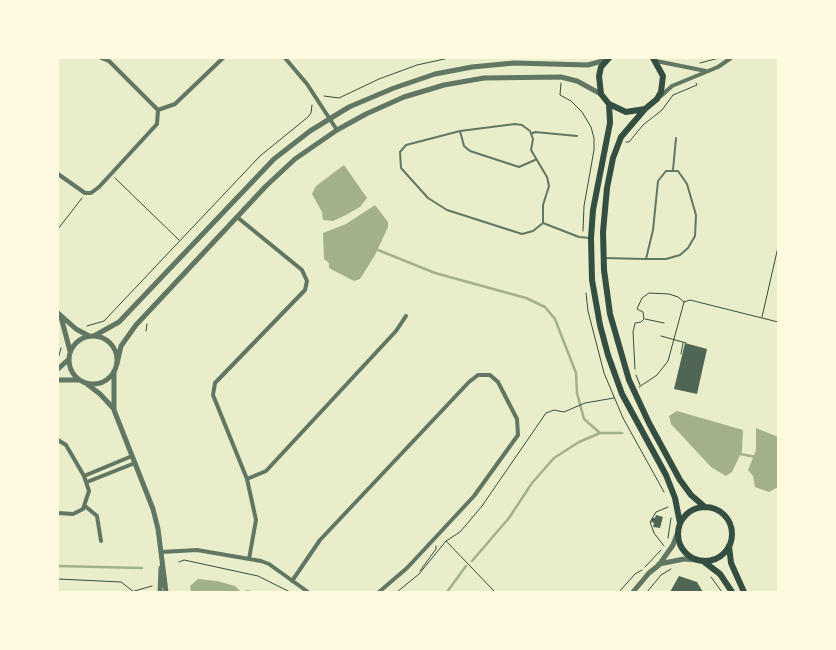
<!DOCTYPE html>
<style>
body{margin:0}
#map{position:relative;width:836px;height:650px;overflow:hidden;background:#e9edc9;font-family:Manrope,sans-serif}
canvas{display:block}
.frame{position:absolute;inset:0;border:59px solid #fefae0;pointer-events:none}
</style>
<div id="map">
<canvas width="836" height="650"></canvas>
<div class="frame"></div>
</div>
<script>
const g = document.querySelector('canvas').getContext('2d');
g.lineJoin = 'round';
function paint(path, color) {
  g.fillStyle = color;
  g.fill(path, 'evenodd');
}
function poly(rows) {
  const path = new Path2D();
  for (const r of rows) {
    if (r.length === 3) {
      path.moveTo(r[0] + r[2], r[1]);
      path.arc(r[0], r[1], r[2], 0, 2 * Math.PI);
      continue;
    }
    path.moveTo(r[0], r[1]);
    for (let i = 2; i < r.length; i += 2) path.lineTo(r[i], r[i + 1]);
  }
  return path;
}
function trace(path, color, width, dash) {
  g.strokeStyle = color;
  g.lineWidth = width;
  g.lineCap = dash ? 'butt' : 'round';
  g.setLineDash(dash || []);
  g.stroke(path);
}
paint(poly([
 [344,165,367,198,360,207,346,215,333,221,323,220,322,212,312,194,316,186],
 [375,205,388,222,388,227,375,255,360,279,354,281,329,268,329,263,324,259,323,233,346,224],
 [677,411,743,430,742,451,732,472,726,476,711,467,671,424,669,416],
 [756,428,778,437,778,487,769,492,755,487,753,476,748,470,756,450],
 [198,579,217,581,235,586,241,592,247,590,257,592,191,592,190,586]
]), '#a3b18a');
trace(poly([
 [378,250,435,273,526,298,545,307,555,319,576,373,577,393,584,419,600,433],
 [740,454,756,457],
 [472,561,509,518,532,483,554,458,579,442,600,433,622,433],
 [58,566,142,568],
 [447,592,466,566]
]), '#a3b18a', 2.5);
paint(poly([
 [685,343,707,349,697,394,674,389],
 [656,515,663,517,660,528,653,527,654,523,651,522,652,518,655,518],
 [679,576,697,582,703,592,670,592]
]), '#4f6655');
trace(poly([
 [700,63,719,58],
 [561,83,560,95,571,101,582,112,591,127,594,138,594,150,584,206,583,231],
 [324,96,339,98,379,79,417,65,449,58],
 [626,142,629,142,643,125,662,110,673,95,697,85,696,83],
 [115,178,179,240],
 [58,229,82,198],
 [586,293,588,311,604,373,623,418,664,492],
 [762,317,778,247],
 [645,319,664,323],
 [87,326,104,321,260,156,308,117,311,113,312,105],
 [146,331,147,324],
 [661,336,686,343],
 [681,354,683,343],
 [58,359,61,348],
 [635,369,633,332,635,323,641,322,644,319,643,312,637,309,642,298,649,293,669,294,678,297,684,302],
 [636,375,640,385],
 [639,387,657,375,668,361,684,302,690,300,778,322],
 [668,538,671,518],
 [446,541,460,532,482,506,546,413,554,410,564,412,585,403,614,398],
 [664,546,654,533,650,522,656,512,668,507],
 [179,562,184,560,258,576,290,592],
 [645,567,661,550],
 [420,571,436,549,436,546],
 [711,577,722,592],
 [58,579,121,582,134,592],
 [131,592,152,586],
 [397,592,419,574,446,541,495,592],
 [619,592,635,574,642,570],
 [647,592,661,575,671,569]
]), '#344e41', 1);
trace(poly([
 [515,124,522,125,530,131,533,139,531,150,547,177,549,186,543,205,543,223,533,231,522,234,447,210,428,198,401,168,400,152,406,145,460,131,515,124],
 [460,131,464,146,470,151,519,167,535,160],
 [531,134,535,132,577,136],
 [673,170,676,138],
 [543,223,579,237,590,238],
 [604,258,646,259,666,259,680,255,688,248,695,236,696,215,687,184,678,171,666,171,658,181,653,230,646,259]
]), '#617663', 2);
trace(poly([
 [285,58,307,84,337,130],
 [656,61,706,71],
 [661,96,672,86,718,67,731,58],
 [158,110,175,104,223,58],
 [58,174,85,193,91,193,99,187,157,124,158,110,109,61,101,58],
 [237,217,302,270,307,281,305,290,215,383,213,395,247,479,256,520,249,559],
 [58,440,66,445,84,476,89,491,83,509,73,514,58,513],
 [84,476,132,456],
 [247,479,266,471,396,331,406,316],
 [87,482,135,463],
 [85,506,97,516,101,541],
 [161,552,197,550,261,561,269,564,308,592],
 [292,581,320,540,469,382,478,375,490,375,498,382,517,419,518,435,474,496,407,568,379,592]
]), '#617663', 4);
trace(poly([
 [58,313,76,329,89,336],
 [61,317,70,351],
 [93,360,24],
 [94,336,119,322,274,159,310,131,349,107,394,88,435,74,472,67,514,63,588,65,606,60],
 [117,364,121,346,136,325,266,186,295,159,337,130,366,114,404,97,444,85,484,78,561,77,577,81,601,94],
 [58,369,69,359],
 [114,371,114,410,153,509,158,529,166,592],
 [58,380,78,380],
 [87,384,100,394,114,409],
 [659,564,684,559,698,560],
 [160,592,161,568],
 [633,592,649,573,659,565,673,545,678,532]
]), '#617663', 5);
trace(poly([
 [609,58,601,67,599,76,601,94,609,104,626,112,645,109,657,99,661,92,663,76,653,58],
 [609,104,610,123,593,210,591,238,592,280,600,325,608,355,622,394,666,475,675,498,680,523],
 [645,109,621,137,613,158,607,188,603,232,604,270,610,314,629,380,649,423,680,480,691,495,705,507],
 [705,534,27],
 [729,546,731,563,744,592],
 [703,561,720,574,732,592]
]), '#344e41', 6);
</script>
